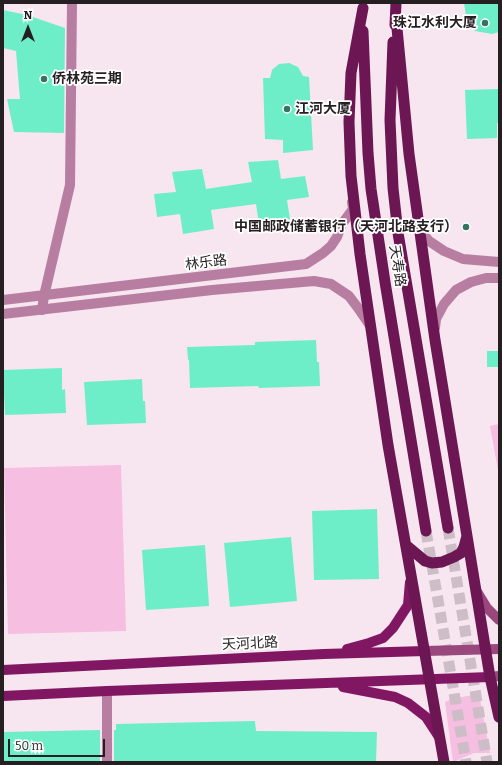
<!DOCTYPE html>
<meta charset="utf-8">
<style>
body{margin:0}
#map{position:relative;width:502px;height:765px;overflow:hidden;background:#f7e5ef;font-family:Bitter,serif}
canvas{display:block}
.frame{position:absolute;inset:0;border:4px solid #251f22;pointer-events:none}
.north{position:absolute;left:8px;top:8px;width:40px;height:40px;-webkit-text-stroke:3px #fff;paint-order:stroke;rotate:0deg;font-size:11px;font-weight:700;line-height:16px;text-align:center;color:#251f22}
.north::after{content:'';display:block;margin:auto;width:14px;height:18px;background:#251f22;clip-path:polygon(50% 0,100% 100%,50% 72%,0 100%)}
.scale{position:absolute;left:8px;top:739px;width:97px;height:18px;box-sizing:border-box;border:2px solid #251f22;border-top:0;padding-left:5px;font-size:12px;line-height:14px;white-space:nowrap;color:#251f22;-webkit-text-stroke:3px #fff;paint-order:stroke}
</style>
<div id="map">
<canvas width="502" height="765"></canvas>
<div class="frame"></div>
<div class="north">N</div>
<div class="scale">50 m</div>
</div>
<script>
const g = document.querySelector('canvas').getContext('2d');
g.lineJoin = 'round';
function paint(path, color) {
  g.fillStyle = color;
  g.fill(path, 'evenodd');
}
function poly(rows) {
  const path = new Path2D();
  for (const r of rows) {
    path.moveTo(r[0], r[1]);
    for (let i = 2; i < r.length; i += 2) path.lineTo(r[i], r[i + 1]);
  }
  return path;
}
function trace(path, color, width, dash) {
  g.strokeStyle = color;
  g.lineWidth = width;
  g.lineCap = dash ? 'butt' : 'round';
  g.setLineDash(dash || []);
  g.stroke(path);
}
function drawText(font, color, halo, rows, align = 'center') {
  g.font = font + ' Bitter,"Noto Sans SC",serif';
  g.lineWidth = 3.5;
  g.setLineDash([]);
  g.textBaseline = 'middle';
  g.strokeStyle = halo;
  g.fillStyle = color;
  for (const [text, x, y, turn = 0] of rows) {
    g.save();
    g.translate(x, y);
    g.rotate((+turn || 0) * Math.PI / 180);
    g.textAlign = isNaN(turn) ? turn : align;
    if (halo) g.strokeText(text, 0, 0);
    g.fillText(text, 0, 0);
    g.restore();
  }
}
paint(poly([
 [499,424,499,476,490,426],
 [121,465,126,631,8,634,4,468],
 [473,695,480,699,490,753,474,753,453,762,445,702,451,699]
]), '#f6bee0');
paint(poly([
 [464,3,499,3,499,32,492,34,475,31,466,16],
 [3,10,27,15,65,28,64,133,14,132,7,99,20,99,16,51,3,48],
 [289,63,298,67,303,76,309,77,313,150,283,153,283,140,265,139,263,78,270,78,272,70,279,64],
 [499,89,499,123,497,123,497,138,467,139,465,90],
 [278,160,281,179,305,176,309,197,287,200,290,219,259,224,256,204,211,210,214,229,183,234,180,214,157,217,154,194,176,192,172,172,202,169,206,189,252,182,248,162],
 [316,340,317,362,319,362,320,386,259,388,258,386,190,388,189,360,188,360,187,347,255,345,255,342],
 [487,351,499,351,499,367,487,367],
 [62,368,62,390,65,389,66,413,5,415,3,370],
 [142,379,143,401,145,401,146,423,87,425,84,382],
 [377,509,379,579,314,580,312,511],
 [291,537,297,601,230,607,224,543],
 [205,545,209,606,146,610,142,550],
 [255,721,256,731,377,732,376,762,114,762,114,730,116,730,116,724],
 [100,730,100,762,3,762,3,732]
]), '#6deec8');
trace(poly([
 [448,528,487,762],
 [426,531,466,762]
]), '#cdbdc6', 11, [11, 5.5]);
trace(poly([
 [42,310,44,296,70,185,72,3],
 [107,762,107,691]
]), '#b77ea1', 10);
trace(poly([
 [419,229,429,241,444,251,463,259,499,262],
 [3,300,306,264,323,253,331,246,337,237,342,224,353,209,352,202],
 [3,314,212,290,314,281,331,284,349,296,358,308,371,327],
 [435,328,436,319,444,304,456,290,471,282,486,278,499,278]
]), '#b77ea1', 10);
trace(poly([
 [476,590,487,608,499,620],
 [425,651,499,649],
 [490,677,499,676]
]), '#99477d', 10);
trace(poly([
 [347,649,369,643,383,638,393,628,408,605,410,582],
 [3,670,324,654,425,651],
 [343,687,395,697,408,703,426,717,439,737],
 [3,696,107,691,490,677]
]), '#811763', 10);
trace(poly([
 [363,8,351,73,349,122,351,176,360,254,388,445,444,762],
 [396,18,409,154,435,340,490,677,499,717],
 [395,25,396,3],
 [363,31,368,153,371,189,385,282,426,531],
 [393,42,390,120,393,188,398,233,448,528],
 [407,546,425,561,432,563,442,562,454,557,461,553,464,547,467,536]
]), '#6c1653', 11);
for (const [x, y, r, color] of [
 [485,23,4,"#357461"],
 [44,79,4,"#357461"],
 [287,109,4,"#357461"],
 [466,227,4,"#357461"]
]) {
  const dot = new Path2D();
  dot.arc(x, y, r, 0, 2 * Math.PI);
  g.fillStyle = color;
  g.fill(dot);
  trace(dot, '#fff', 1.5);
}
drawText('bold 14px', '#251f22', '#fff', [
 ["珠江水利大厦",477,23],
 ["侨林苑三期",52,79,"left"],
 ["江河大厦",295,109,"left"],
 ["中国邮政储蓄银行（天河北路支行）",458,227]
], 'right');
drawText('14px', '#251f22', '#fff', [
 ["林乐路",206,263,-7],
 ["天寿路",397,266,81],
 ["天河北路",250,644,-3]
]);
</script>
